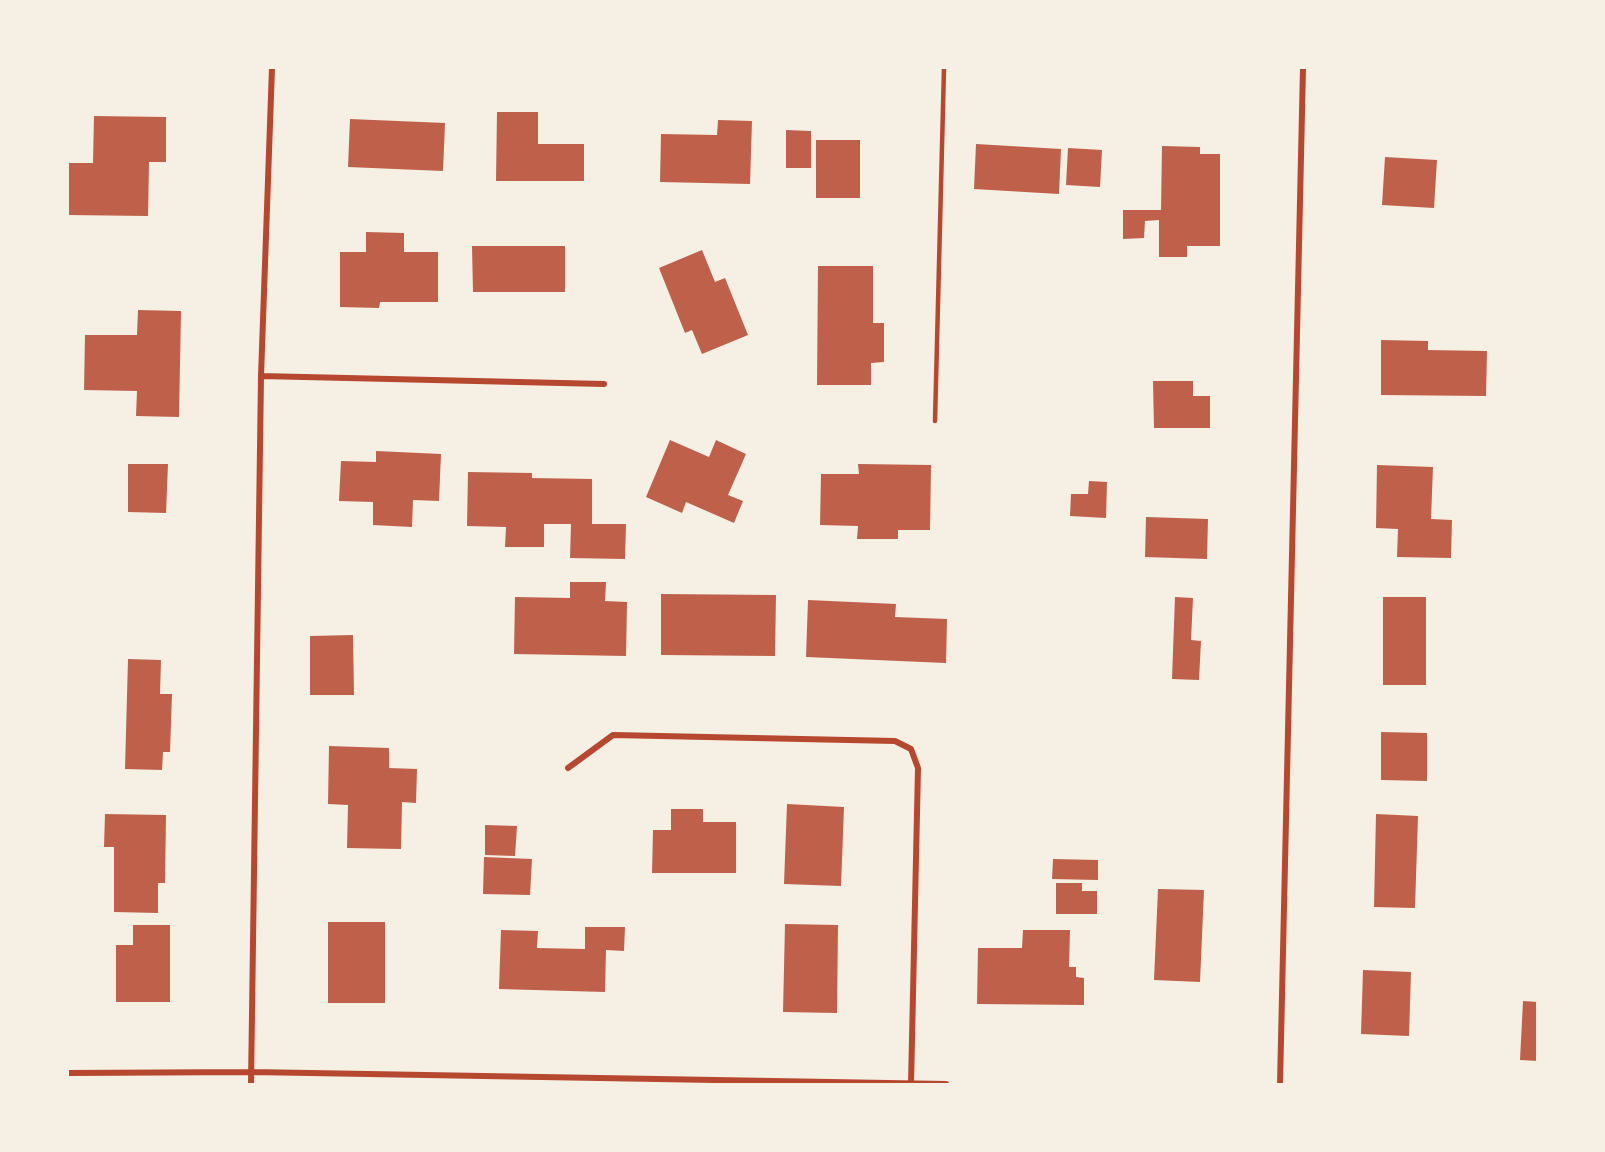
<!DOCTYPE html>
<style>
body{margin:0}
#map{position:relative;width:1605px;height:1152px;overflow:hidden;background:#f6efe4;font-family:Merriweather,serif}
canvas{display:block}
.frame{position:absolute;inset:0;border:69px solid #f6efe4;pointer-events:none}
</style>
<div id="map">
<canvas width="1605" height="1152"></canvas>
<div class="frame"></div>
</div>
<script>
const g = document.querySelector('canvas').getContext('2d');
g.lineJoin = 'round';
function paint(path, color) {
  g.fillStyle = color;
  g.fill(path, 'evenodd');
}
function poly(rows) {
  const path = new Path2D();
  for (const r of rows) {
    path.moveTo(r[0], r[1]);
    for (let i = 2; i < r.length; i += 2) path.lineTo(r[i], r[i + 1]);
  }
  return path;
}
function trace(path, color, width, dash) {
  g.strokeStyle = color;
  g.lineWidth = width;
  g.lineCap = dash ? 'butt' : 'round';
  g.setLineDash(dash || []);
  g.stroke(path);
}
paint(poly([
 [497,112,538,112,538,144,584,144,584,181,496,181],
 [94,116,166,117,166,162,149,162,148,216,68,215,68,163,93,163],
 [350,119,445,123,443,171,348,167],
 [718,120,752,121,750,184,660,182,661,134,717,135],
 [786,130,811,131,811,168,786,168],
 [816,140,860,140,860,198,816,198],
 [976,144,1061,149,1059,194,974,189],
 [1162,146,1200,147,1200,154,1220,154,1220,246,1187,246,1187,257,1159,257,1159,220,1145,221,1144,238,1123,239,1123,210,1161,210],
 [1068,148,1102,150,1100,187,1066,185],
 [1385,157,1437,160,1434,208,1382,205],
 [366,232,404,233,404,252,438,252,438,302,380,302,379,308,340,307,340,252,366,252],
 [472,246,565,246,565,292,473,292],
 [702,250,715,282,725,278,748,335,702,354,692,330,685,333,659,268],
 [818,266,873,266,873,323,884,323,884,362,871,363,871,385,817,385],
 [138,310,181,311,179,417,136,416,137,391,84,390,85,335,137,335],
 [1381,340,1428,341,1428,350,1487,351,1486,396,1381,395],
 [1153,381,1193,381,1193,396,1210,396,1210,428,1154,428],
 [670,440,709,457,716,440,746,454,728,495,743,501,734,523,686,502,682,513,646,497],
 [376,451,441,454,439,501,413,500,412,527,373,525,373,502,339,501,341,461,376,462],
 [128,464,168,464,166,513,128,512],
 [858,464,931,465,930,530,898,530,898,539,857,539,858,526,820,525,821,474,859,474],
 [1377,465,1433,467,1431,519,1452,520,1451,558,1397,557,1398,529,1376,528],
 [468,472,532,473,532,478,592,479,592,524,626,524,625,559,570,558,571,524,544,524,544,547,505,547,506,527,467,526],
 [1089,481,1107,482,1106,518,1070,516,1071,494,1088,494],
 [1146,517,1208,519,1207,559,1145,557],
 [570,582,606,582,605,601,627,602,626,656,514,654,515,597,570,598],
 [661,594,776,595,775,656,661,655],
 [1175,597,1193,598,1191,640,1201,641,1199,680,1172,679],
 [1383,597,1426,597,1426,685,1383,685],
 [808,600,896,604,895,617,947,619,946,663,806,657],
 [353,635,354,695,310,695,310,636],
 [128,659,161,660,160,694,172,694,170,752,163,752,162,770,125,769],
 [1381,732,1427,733,1427,781,1381,780],
 [329,746,389,748,389,768,417,769,416,803,402,802,401,849,347,848,348,805,328,804],
 [787,804,844,807,841,886,784,884],
 [671,809,703,809,703,822,736,822,736,873,652,873,653,830,671,830],
 [105,814,166,815,165,883,158,883,158,913,114,912,114,847,104,847],
 [1376,814,1418,816,1415,908,1374,907],
 [485,825,517,826,515,856,485,855],
 [484,857,532,859,530,895,483,894],
 [1053,859,1098,860,1098,880,1052,879],
 [1056,883,1082,883,1082,891,1097,891,1097,914,1056,914],
 [1158,889,1204,890,1200,982,1154,980],
 [328,922,385,922,385,1003,328,1003],
 [785,924,838,925,837,1013,783,1012],
 [133,925,170,925,170,1002,116,1002,116,945,133,945],
 [585,927,625,927,624,951,606,950,605,992,499,989,501,930,538,931,537,948,585,949],
 [1023,930,1070,930,1069,967,1076,967,1076,977,1084,978,1084,1005,977,1004,978,948,1022,948],
 [1363,970,1411,972,1409,1036,1361,1034],
 [1523,1001,1538,1002,1538,1061,1520,1060]
]), '#bf614a');
trace(poly([
 [935,421,944,68]
]), '#b5482f', 4.5);
trace(poly([
 [261,376,604,384],
 [568,768,613,735,895,741,911,749,918,768,911,1084],
 [68,1073,252,1072,946,1084],
 [251,1084,261,376,272,68],
 [1280,1084,1303,68]
]), '#b5482f', 6);
</script>
